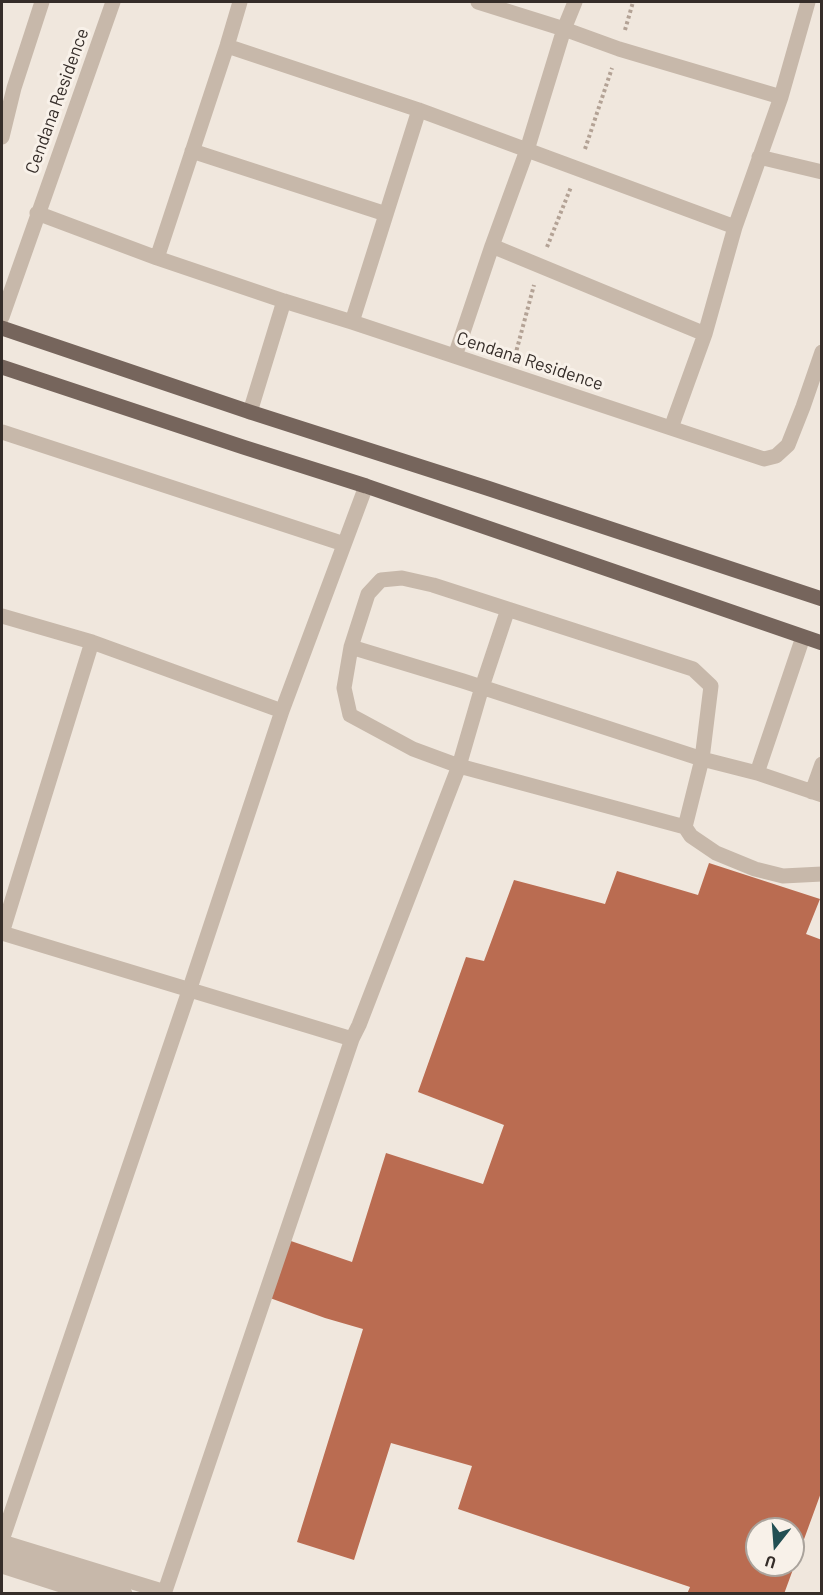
<!DOCTYPE html>
<style>
body{margin:0}
#map{position:relative;width:823px;height:1595px;overflow:hidden;background:#f0e7dd;font-family:Barlow,sans-serif}
canvas{display:block}
.frame{position:absolute;inset:0;border:3px solid #352d29;pointer-events:none}
.north{position:absolute;left:745px;top:1517px;width:60px;height:60px;box-sizing:border-box;background:#f8f1e9;border:2px solid #aaa39c;border-radius:50%;rotate:197deg;font-size:16px;font-weight:700;line-height:24px;text-align:center;color:#352d29}
.north::after{content:'';display:block;margin:auto;width:21px;height:27px;background:#224f53;clip-path:polygon(50% 0,100% 100%,50% 72%,0 100%)}
</style>
<div id="map">
<canvas width="823" height="1595"></canvas>
<div class="frame"></div>
<div class="north">U</div>
</div>
<script>
const g = document.querySelector('canvas').getContext('2d');
g.lineJoin = 'round';
function paint(path, color) {
  g.fillStyle = color;
  g.fill(path, 'evenodd');
}
function poly(rows) {
  const path = new Path2D();
  for (const r of rows) {
    path.moveTo(r[0], r[1]);
    for (let i = 2; i < r.length; i += 2) path.lineTo(r[i], r[i + 1]);
  }
  return path;
}
function trace(path, color, width, dash) {
  g.strokeStyle = color;
  g.lineWidth = width;
  g.lineCap = dash ? 'butt' : 'round';
  g.setLineDash(dash || []);
  g.stroke(path);
}
function drawText(font, color, halo, rows, align = 'center') {
  g.font = font + ' Barlow,sans-serif';
  g.lineWidth = 6;
  g.setLineDash([]);
  g.textBaseline = 'middle';
  g.strokeStyle = halo;
  g.fillStyle = color;
  for (const [text, x, y, turn = 0] of rows) {
    g.save();
    g.translate(x, y);
    g.rotate((+turn || 0) * Math.PI / 180);
    g.textAlign = isNaN(turn) ? turn : align;
    if (halo) g.strokeText(text, 0, 0);
    g.fillText(text, 0, 0);
    g.restore();
  }
}
paint(poly([
 [709,863,820,899,806,934,822,940,822,1490,784,1594,687,1594,690,1587,458,1509,472,1466,391,1443,354,1560,297,1542,363,1329,325,1318,270,1298,288,1240,352,1262,386,1153,483,1184,504,1125,418,1092,466,957,484,961,514,880,605,904,617,871,698,895],
 [757,1529,793,1529,793,1565,757,1565]
]), '#ba6c51');
trace(poly([
 [625,30,633,2],
 [585,149,612,68],
 [547,247,571,187],
 [515,356,534,285]
]), '#b3a295', 4, [3, 3]);
trace(poly([
 [478,2,564,29,619,49,781,97],
 [227,46,419,110,735,227],
 [2,137,14,88,42,2],
 [192,151,386,214],
 [759,157,822,172],
 [37,213,157,258,284,301,352,322,764,459,776,456,788,445,803,407,822,352],
 [492,246,705,334],
 [157,258,227,46,240,2],
 [2,317,113,2],
 [352,322,419,110],
 [455,356,492,246,527,150,564,29,575,2],
 [250,412,284,301],
 [671,428,705,334,735,227,781,97,808,2],
 [2,432,344,544],
 [2,616,92,642,282,711],
 [351,647,463,681,702,759,757,773,822,795],
 [757,773,803,637],
 [812,792,822,764],
 [685,827,702,759,711,686,693,669,433,585,402,578,381,580,368,594,351,647,344,688,350,715,413,749,459,766,685,827,691,836,716,853,755,869,783,876,822,874],
 [2,933,352,1039],
 [2,933,92,642],
 [2,1540,189,991,282,711,366,486],
 [2,1542,165,1592],
 [2,1554,125,1594],
 [2,1566,89,1594],
 [164,1594,352,1039,359,1025,459,766,482,687,508,609]
]), '#c7b8aa', 15);
trace(poly([
 [2,328,250,412,487,488,822,599],
 [2,367,243,447,366,486,822,643]
]), '#76655c', 15);
drawText('18px', '#352d29', '#f8f1e9', [
 ["Cendana Residence",57,101,-70],
 ["Cendana Residence",530,361,18]
]);
</script>
